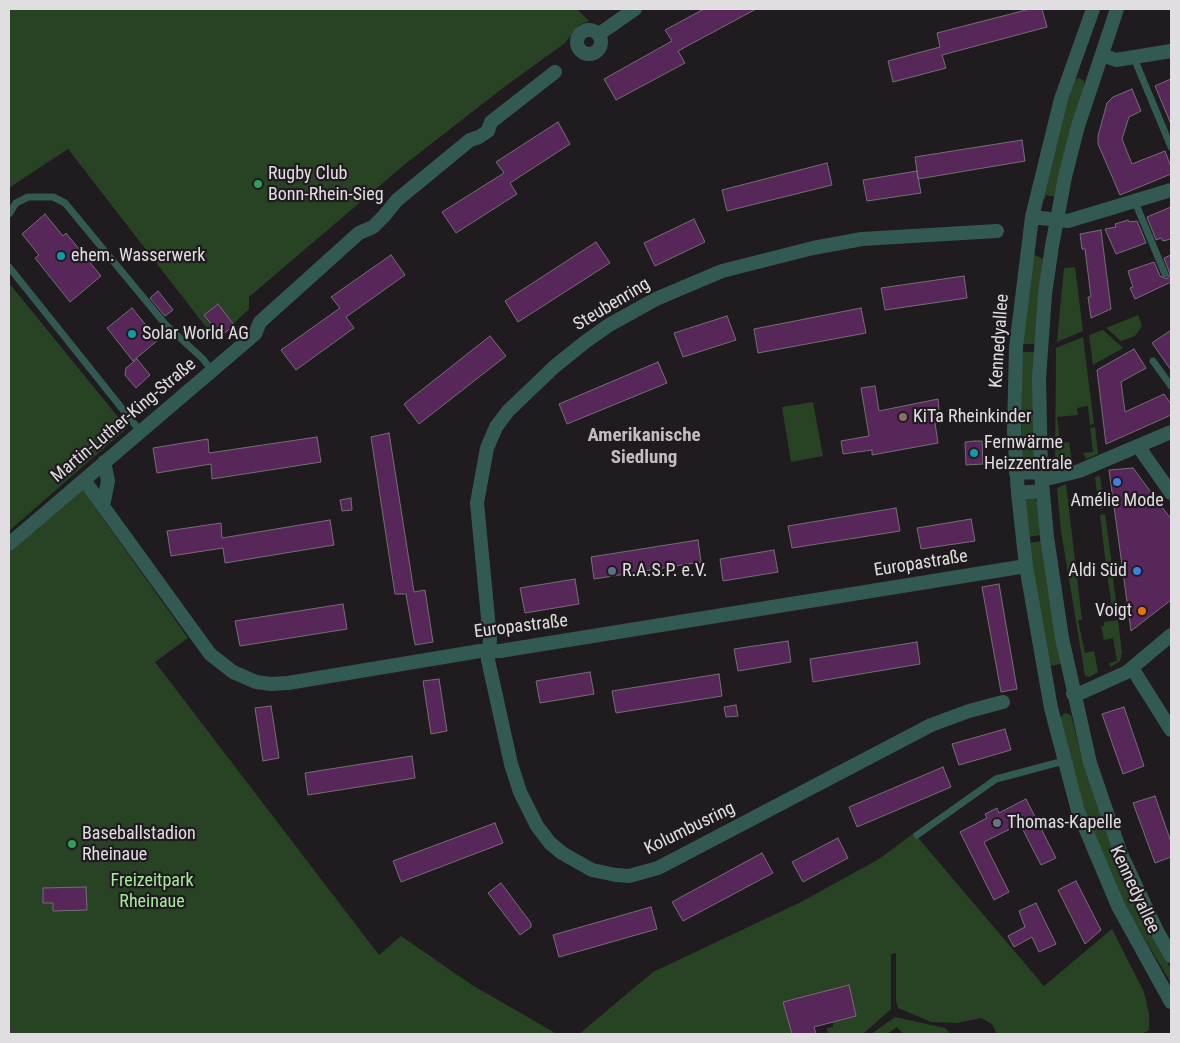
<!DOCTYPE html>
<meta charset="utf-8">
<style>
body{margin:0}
#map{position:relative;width:1180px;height:1043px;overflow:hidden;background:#1f1b1f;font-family:"Roboto Condensed",sans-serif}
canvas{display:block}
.frame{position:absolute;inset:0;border:10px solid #e1dee1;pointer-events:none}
</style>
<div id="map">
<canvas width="1180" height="1043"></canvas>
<div class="frame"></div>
</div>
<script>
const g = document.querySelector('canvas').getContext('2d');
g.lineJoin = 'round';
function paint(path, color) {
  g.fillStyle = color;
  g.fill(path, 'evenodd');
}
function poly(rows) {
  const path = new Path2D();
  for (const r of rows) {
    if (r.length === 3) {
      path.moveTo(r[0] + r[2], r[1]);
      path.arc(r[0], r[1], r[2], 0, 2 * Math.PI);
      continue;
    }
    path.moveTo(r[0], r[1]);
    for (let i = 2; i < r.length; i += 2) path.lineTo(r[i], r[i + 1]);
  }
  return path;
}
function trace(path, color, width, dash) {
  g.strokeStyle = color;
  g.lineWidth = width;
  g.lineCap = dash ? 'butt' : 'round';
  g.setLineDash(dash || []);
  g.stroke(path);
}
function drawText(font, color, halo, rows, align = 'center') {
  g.font = font + ' "Roboto Condensed",sans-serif';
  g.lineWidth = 4.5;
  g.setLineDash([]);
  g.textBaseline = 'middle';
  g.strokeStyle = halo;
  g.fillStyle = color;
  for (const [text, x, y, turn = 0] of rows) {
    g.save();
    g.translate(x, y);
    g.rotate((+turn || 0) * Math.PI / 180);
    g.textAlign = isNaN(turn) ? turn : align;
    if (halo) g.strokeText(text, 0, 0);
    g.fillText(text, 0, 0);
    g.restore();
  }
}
paint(poly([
 [9,9,577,9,589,21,579,25,565,43,503,88,404,165,249,297,249,309,216,340,68,149,9,188],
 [1079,78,1084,81,1084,86,1056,197,1046,195,1045,199,1042,198,1062,118,1074,80],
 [1035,255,1043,259,1035,344,1023,344,1033,257],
 [1075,267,1083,331,1057,342,1064,268],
 [9,283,127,428,9,531],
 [1138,315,1142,326,1135,336,1121,341,1106,328],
 [1103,330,1123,348,1093,365,1089,335],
 [1083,337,1094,424,1090,425,1088,406,1077,408,1078,415,1057,417,1060,443,1069,442,1072,461,1070,464,1055,468,1056,348],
 [1022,352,1035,352,1034,460,1033,463,1027,465,1021,461],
 [813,402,823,456,791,462,782,407],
 [1095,427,1098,454,1086,459,1083,453,1093,452,1090,428],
 [1100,476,1104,508,1099,509,1095,477],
 [1066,484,1082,620,1078,620,1085,653,1094,651,1098,672,1090,677,1085,676,1061,531,1057,488],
 [82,489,188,638,155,662,379,955,401,936,472,985,557,1034,9,1034,9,552],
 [1028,498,1034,498,1037,502,1040,535,1028,537,1025,501],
 [1105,514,1112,565,1106,566,1100,515],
 [1041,541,1061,664,1049,666,1029,543],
 [1112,572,1118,615,1113,615,1107,573],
 [1118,620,1122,653,1120,661,1111,667,1109,663,1117,661,1113,638,1104,640,1101,626,1104,626,1104,622],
 [1065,713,1071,715,1084,767,1112,848,1130,891,1171,969,1171,983,1118,894,1100,852,1082,801,1059,718],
 [914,833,1044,986,1112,929,1144,992,1149,1014,1149,1030,1142,1034,997,1034,992,1024,981,1018,957,1023,931,1022,898,1008,896,1000,896,953,891,954,891,1009,863,1034,828,1034,827,1028,833,1027,833,1022,856,1015,848,985,784,1002,792,1034,579,1034,653,972,801,902,879,859],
 [895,1017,945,1028,950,1033,903,1034,897,1027,887,1034,871,1034]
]), '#274324');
const building = poly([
 [704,9,756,9,678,51,685,63,616,100,604,79,672,41,665,30,704,9],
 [1030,9,1042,9,1047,27,942,55,946,68,893,82,888,61,940,47,937,33,1030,9],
 [1171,79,1171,124,1155,86,1171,79],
 [1132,89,1141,111,1129,117,1122,139,1132,164,1165,151,1171,167,1171,174,1120,195,1098,144,1098,136,1107,103,1113,97,1132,89],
 [558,122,570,144,510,183,517,194,456,233,442,212,504,173,496,162,558,122],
 [1022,140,1025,161,918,179,915,157,1022,140],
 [827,163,832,185,727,211,722,190,827,163],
 [917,171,921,193,867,201,863,180,917,171],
 [1171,207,1171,239,1163,241,1161,238,1156,240,1147,217,1171,207],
 [45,214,63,236,66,233,101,276,70,302,35,258,39,255,22,234,45,214],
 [694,219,705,242,655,266,644,243,694,219],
 [1128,220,1129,222,1137,221,1146,243,1116,254,1105,229,1116,227,1115,224,1128,220],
 [1101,230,1111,309,1091,318,1088,297,1091,297,1085,249,1082,249,1080,234,1101,230],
 [596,242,610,263,518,322,505,301,596,242],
 [391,255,405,275,346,317,354,328,296,370,281,350,340,308,331,297,391,255],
 [1171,255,1171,282,1135,299,1130,288,1133,287,1128,271,1154,262,1160,276,1167,279,1170,274,1164,258,1171,255],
 [964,276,967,298,885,310,881,288,964,276],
 [158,291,173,310,165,316,150,298,158,291],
 [218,304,234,325,221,336,204,315,218,304],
 [132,308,158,340,133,361,107,328,132,308],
 [861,308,866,333,758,353,754,329,861,308],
 [727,316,736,340,683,357,674,333,727,316],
 [1171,330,1171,370,1152,343,1171,330],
 [490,336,506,356,419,424,404,404,490,336],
 [1134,349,1146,368,1121,382,1125,412,1164,394,1171,404,1171,415,1106,444,1097,370,1134,349],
 [137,359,150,375,136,388,125,375,126,368,137,359],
 [658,362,667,383,567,424,559,404,658,362],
 [875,386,879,411,938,399,940,422,935,423,938,443,872,455,872,450,843,454,841,441,869,436,861,388,875,386],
 [389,433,414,592,425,590,433,642,415,645,406,594,395,594,371,437,389,433],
 [317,437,321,462,212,479,211,464,157,473,153,448,208,439,209,453,317,437],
 [975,441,982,441,983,464,966,465,965,442,975,441],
 [1133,468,1171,519,1171,600,1131,631,1109,470,1133,468],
 [351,498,352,510,342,511,340,500,351,498],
 [896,508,900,531,792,548,788,526,896,508],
 [971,519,975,541,921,549,917,528,971,519],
 [330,520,334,545,225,563,223,548,171,556,167,531,221,523,222,538,330,520],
 [698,540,701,562,594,579,591,557,698,540],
 [774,550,778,572,723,581,720,559,774,550],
 [575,579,579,604,525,613,520,588,575,579],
 [999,584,1017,689,1001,692,982,587,999,584],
 [343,604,347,629,240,646,235,621,343,604],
 [788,641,791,662,738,671,734,649,788,641],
 [917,642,920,664,813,682,810,659,917,642],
 [590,672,594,694,540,703,536,681,590,672],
 [719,674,722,696,616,713,612,691,719,674],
 [439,679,447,731,431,734,423,681,439,679],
 [736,705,738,716,726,717,724,707,736,705],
 [271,706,279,758,263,761,255,708,271,706],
 [1124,707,1144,766,1123,774,1102,714,1124,707],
 [1005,729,1011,750,959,765,952,744,1005,729],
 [412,756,415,778,308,795,305,773,412,756],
 [943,767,951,787,857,827,849,807,943,767],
 [1155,796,1171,842,1171,857,1155,863,1133,803,1155,796],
 [1026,799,1056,858,1041,865,1020,824,984,842,1009,892,994,900,960,832,987,818,985,814,997,808,999,813,1026,799],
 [495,823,503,843,401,882,393,861,495,823],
 [838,838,848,858,803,882,792,862,838,838],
 [762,853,773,873,683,921,672,902,762,853],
 [1076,881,1101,930,1085,944,1058,890,1076,881],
 [501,883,531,923,531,927,520,935,488,893,501,883],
 [86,887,87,910,53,911,53,903,43,903,43,888,86,887],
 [1036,903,1056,944,1039,952,1032,937,1014,947,1008,936,1025,927,1019,911,1036,903],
 [651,907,657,929,559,957,553,935,651,907],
 [849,985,856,1016,814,1027,816,1034,792,1034,783,1002,849,985]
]);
paint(building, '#57275a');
trace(building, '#746f74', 1);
trace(poly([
 [1134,58,1171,147],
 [1135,202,1165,274],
 [9,214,16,203,28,197,53,197,65,203,166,325,203,359,212,371],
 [9,267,140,431],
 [1153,361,1171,386],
 [917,835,996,779,1064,761]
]), '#335a52', 7);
trace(poly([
 [1093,9,1061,99,1032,217,1016,347,1014,431,1018,493,1026,566,1051,708,1078,811,1118,906,1171,1002],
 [1117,9,1078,126,1065,177,1052,246,1045,294,1039,379,1041,472,1047,537,1062,638,1090,763,1121,854,1157,931,1171,956],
 [589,42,12],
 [599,34,635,9],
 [1102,55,1116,60,1171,51],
 [1032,217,1068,221,1171,190],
 [997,231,862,239,813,248,722,271,656,299,609,325,585,342,554,367,508,411,496,427,487,448,477,503,490,639,488,660,511,764,520,792,537,826,550,843,562,853,592,870,616,875,629,876,658,868,931,725,969,711,1003,702],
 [1138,446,1171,493],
 [1016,473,1041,472],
 [84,480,210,654,233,672,256,682,271,684,288,683,480,651,500,651,1026,566],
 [1042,480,1079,471,1171,432],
 [1018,493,1042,491],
 [103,506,108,481,104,462],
 [9,544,255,334,260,322,359,233,373,227,384,216,397,200,470,140,479,137,488,131,491,122,555,72],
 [1132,668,1171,730],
 [1073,694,1083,692,1127,672,1171,635]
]), '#335a52', 14);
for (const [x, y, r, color] of [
 [258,184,5,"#2e9e5b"],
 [61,256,5,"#0f9aa8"],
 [132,334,5,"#0f9aa8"],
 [903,417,5,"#8d6e63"],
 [974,453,5,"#0f9aa8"],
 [1117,482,5,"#3f7fe0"],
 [612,571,5,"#5c6f8a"],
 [1137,571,5,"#3f7fe0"],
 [1142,611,5,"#e8710a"],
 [997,823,5,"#6b7280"],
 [72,844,5,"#2e9e5b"]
]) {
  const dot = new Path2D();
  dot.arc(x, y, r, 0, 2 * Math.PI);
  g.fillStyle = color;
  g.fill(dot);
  trace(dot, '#1f1b1f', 2);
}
drawText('18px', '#e1dee1', '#1f1b1f', [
 ["Rugby Club",268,174],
 ["Bonn-Rhein-Sieg",268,195],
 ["ehem. Wasserwerk",71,256],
 ["Solar World AG",142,334],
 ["KiTa Rheinkinder",913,417],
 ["Fernwärme",984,443],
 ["Heizzentrale",984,464],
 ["Amélie Mode",1117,501,"center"],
 ["R.A.S.P. e.V.",622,571],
 ["Aldi Süd",1127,571,"right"],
 ["Voigt",1132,611,"right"],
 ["Thomas-Kapelle",1007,823],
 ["Baseballstadion",82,834],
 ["Rheinaue",82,855]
], 'left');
drawText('18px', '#e1dee1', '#1f1b1f', [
 ["Steubenring",612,305,-31],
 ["Kennedyallee",1000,341,-86],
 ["Martin-Luther-King-Straße",124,421,-40],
 ["Europastraße",921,564,-9],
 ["Europastraße",521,627,-7],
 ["Kolumbusring",690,829,-26],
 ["Kennedyallee",1134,890,65]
]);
drawText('18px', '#a4ec9a', '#1f1b1f', [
 ["Freizeitpark",152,881],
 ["Rheinaue",152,902]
]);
drawText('bold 19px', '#c3bdc3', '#1f1b1f', [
 ["Amerikanische",644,436],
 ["Siedlung",644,458]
]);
</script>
